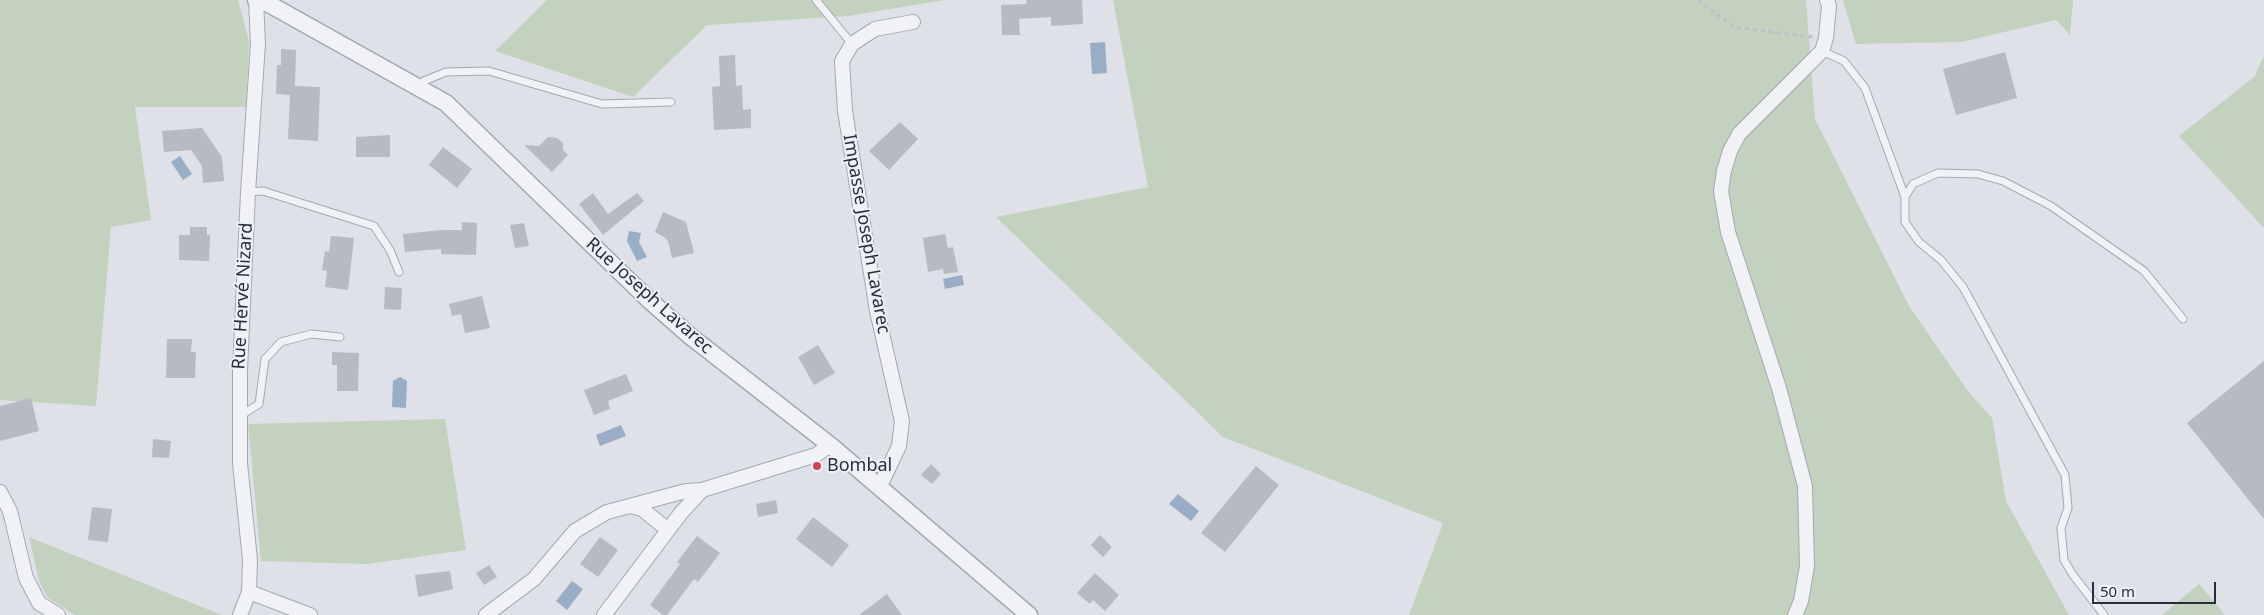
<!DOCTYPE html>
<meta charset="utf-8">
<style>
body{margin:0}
#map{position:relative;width:2264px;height:615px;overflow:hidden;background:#dee1e7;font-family:"Noto Sans",sans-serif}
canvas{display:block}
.scale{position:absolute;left:2092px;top:582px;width:124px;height:22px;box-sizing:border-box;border:2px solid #282e3d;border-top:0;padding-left:6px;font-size:15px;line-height:18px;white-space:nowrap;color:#282e3d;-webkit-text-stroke:4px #edf0f5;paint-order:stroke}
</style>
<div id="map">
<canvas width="2264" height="615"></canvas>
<div class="scale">50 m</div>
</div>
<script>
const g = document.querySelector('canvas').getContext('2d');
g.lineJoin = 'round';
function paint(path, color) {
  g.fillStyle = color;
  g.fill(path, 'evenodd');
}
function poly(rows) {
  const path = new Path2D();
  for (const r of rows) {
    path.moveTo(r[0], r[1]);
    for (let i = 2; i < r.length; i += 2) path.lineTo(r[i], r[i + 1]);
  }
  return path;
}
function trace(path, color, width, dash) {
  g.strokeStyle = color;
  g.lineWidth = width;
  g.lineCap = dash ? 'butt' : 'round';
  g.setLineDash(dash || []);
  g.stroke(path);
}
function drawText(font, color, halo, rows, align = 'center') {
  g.font = font + ' "Noto Sans",sans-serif';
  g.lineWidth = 4;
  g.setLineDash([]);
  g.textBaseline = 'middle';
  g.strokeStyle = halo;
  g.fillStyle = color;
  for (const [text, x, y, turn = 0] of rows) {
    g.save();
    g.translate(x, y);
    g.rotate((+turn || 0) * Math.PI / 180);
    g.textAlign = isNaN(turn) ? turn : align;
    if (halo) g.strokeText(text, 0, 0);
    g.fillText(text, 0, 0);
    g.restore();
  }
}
paint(poly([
 [0,0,238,0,249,41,246,107,135,107,151,220,111,227,96,406,0,400],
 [547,0,945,0,848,16,707,25,633,97,495,51],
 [1113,0,1806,0,1815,119,1909,306,1967,390,1992,418,2006,501,2069,615,1409,615,1443,523,1223,437,996,217,1148,187],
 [1843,0,2073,0,2070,35,2056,20,1961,42,1856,44],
 [2264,56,2264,228,2179,136,2254,77],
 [445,419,466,550,367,564,261,561,248,424],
 [29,537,222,615,75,615,47,597,39,581],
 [2199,584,2225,615,2162,615]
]), '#c3d1bf');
paint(poly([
 [1105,42,1107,73,1092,74,1090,43],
 [180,156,192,174,183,180,171,162],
 [629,231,641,233,639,242,647,257,637,261,627,241],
 [962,275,964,285,945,289,943,279],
 [400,377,407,381,406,408,392,407,393,381],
 [621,425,626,436,600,446,596,435],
 [1178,494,1199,511,1191,521,1169,504],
 [572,581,583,589,567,610,556,601]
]), '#9aadc6');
paint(poly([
 [1026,0,1082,0,1083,24,1051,26,1051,17,1019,19,1020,35,1002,35,1001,5,1027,4],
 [281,49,296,50,295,86,320,87,318,141,288,139,290,95,276,94,277,65,281,65],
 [2005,52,2017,98,1956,115,1943,69],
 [735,55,736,86,742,85,743,110,751,109,751,128,714,130,712,87,720,86,719,56],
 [900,122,918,139,889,170,869,151],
 [202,128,222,157,224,181,203,183,202,166,191,150,164,152,162,131],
 [390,135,390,157,356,157,356,137],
 [548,137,557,138,563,143,563,150,568,155,552,172,524,145,539,146],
 [443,147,472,169,457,188,429,165],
 [593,193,608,214,637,193,644,201,603,235,579,204],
 [663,212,686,222,694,253,672,258,668,241,664,237,655,232],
 [462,222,477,223,476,255,441,254,441,249,405,252,403,234,442,230,462,230],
 [524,223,529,246,515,248,510,225],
 [190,227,207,227,207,235,210,235,209,261,179,260,179,235,190,235],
 [945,234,948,248,953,247,958,272,944,274,943,269,928,272,923,238],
 [331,236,354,238,348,290,325,287,327,271,322,270,325,251,329,252],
 [385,287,402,288,401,310,384,309],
 [482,296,490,328,465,333,461,314,452,316,449,304],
 [167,339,192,339,191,352,196,352,195,378,166,378],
 [818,345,835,373,814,385,798,357],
 [332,352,359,353,358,391,337,391,337,365,332,365],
 [2264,361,2264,519,2187,423],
 [626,374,633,391,608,401,610,409,594,415,584,390],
 [31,398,39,431,0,441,0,406],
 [153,439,171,441,169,458,152,457],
 [931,464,941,474,932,484,921,475],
 [1256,466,1279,485,1225,552,1201,533],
 [776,500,778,513,758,517,756,504],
 [92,507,112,509,108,542,88,540],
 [813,517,849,545,832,567,796,539],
 [1100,535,1112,547,1103,557,1091,545],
 [697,536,720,553,698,582,694,579,667,615,663,615,650,605,680,564,677,562],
 [600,537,618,550,598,577,580,564],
 [489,565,497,577,484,585,476,573],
 [450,571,453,589,418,597,415,575],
 [1095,573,1119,595,1105,611,1093,600,1090,604,1077,593],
 [887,594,902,615,859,615]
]), '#b5bac3');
const service = poly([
 [816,0,852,44],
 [1822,51,1844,61,1865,88,1905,197],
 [420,88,424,81,446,72,489,71,602,104,671,102],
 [248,192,263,191,374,226,390,250,399,272],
 [240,416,259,404,265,359,281,342,311,334,340,337],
 [2104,615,2073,575,2064,560,2061,528,2068,508,2065,475,1963,287,1941,260,1919,242,1905,222,1905,197,1913,184,1938,173,1978,174,2003,181,2051,206,2144,271,2183,319]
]);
const minor = poly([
 [880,486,899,446,902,421,877,311,845,111,842,61,852,44,875,29,913,22],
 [0,492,10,511,26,578,39,603,58,615],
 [630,506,642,509,668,530],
 [249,592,310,615],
 [240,615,249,592,250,560,240,463,240,371,248,192,258,44,256,0],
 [486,615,534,579,575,531,607,512,686,491,702,490,816,455,830,445],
 [604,615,681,513,702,490],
 [1795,615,1801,601,1807,566,1805,486,1779,388,1728,232,1721,191,1724,171,1730,151,1739,134,1822,51,1826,38,1829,6,1827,0]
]);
const tertiary = poly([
 [256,0,269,4,446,103,649,300,690,336,830,445,1029,615]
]);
trace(service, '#a4a8b1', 9);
trace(minor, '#a4a8b1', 16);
trace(tertiary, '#a4a8b1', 19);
trace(poly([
 [1698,0,1734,27,1813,37]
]), '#bcbfc5', 3, [4, 4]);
trace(service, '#f0f2f5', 7);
trace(minor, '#f0f2f5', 14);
trace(tertiary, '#f0f2f5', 16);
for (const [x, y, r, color] of [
 [817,466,5,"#c94654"]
]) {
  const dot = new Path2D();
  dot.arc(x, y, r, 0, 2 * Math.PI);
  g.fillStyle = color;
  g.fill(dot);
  trace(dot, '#edf0f5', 2);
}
drawText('18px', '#282e3d', '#edf0f5', [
 ["Impasse Joseph Lavarec",866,234,80],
 ["Rue Hervé Nizard",243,296,-87],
 ["Rue Joseph Lavarec",649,296,42]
]);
drawText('18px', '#282e3d', '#edf0f5', [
 ["Bombal",827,466]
], 'left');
</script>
